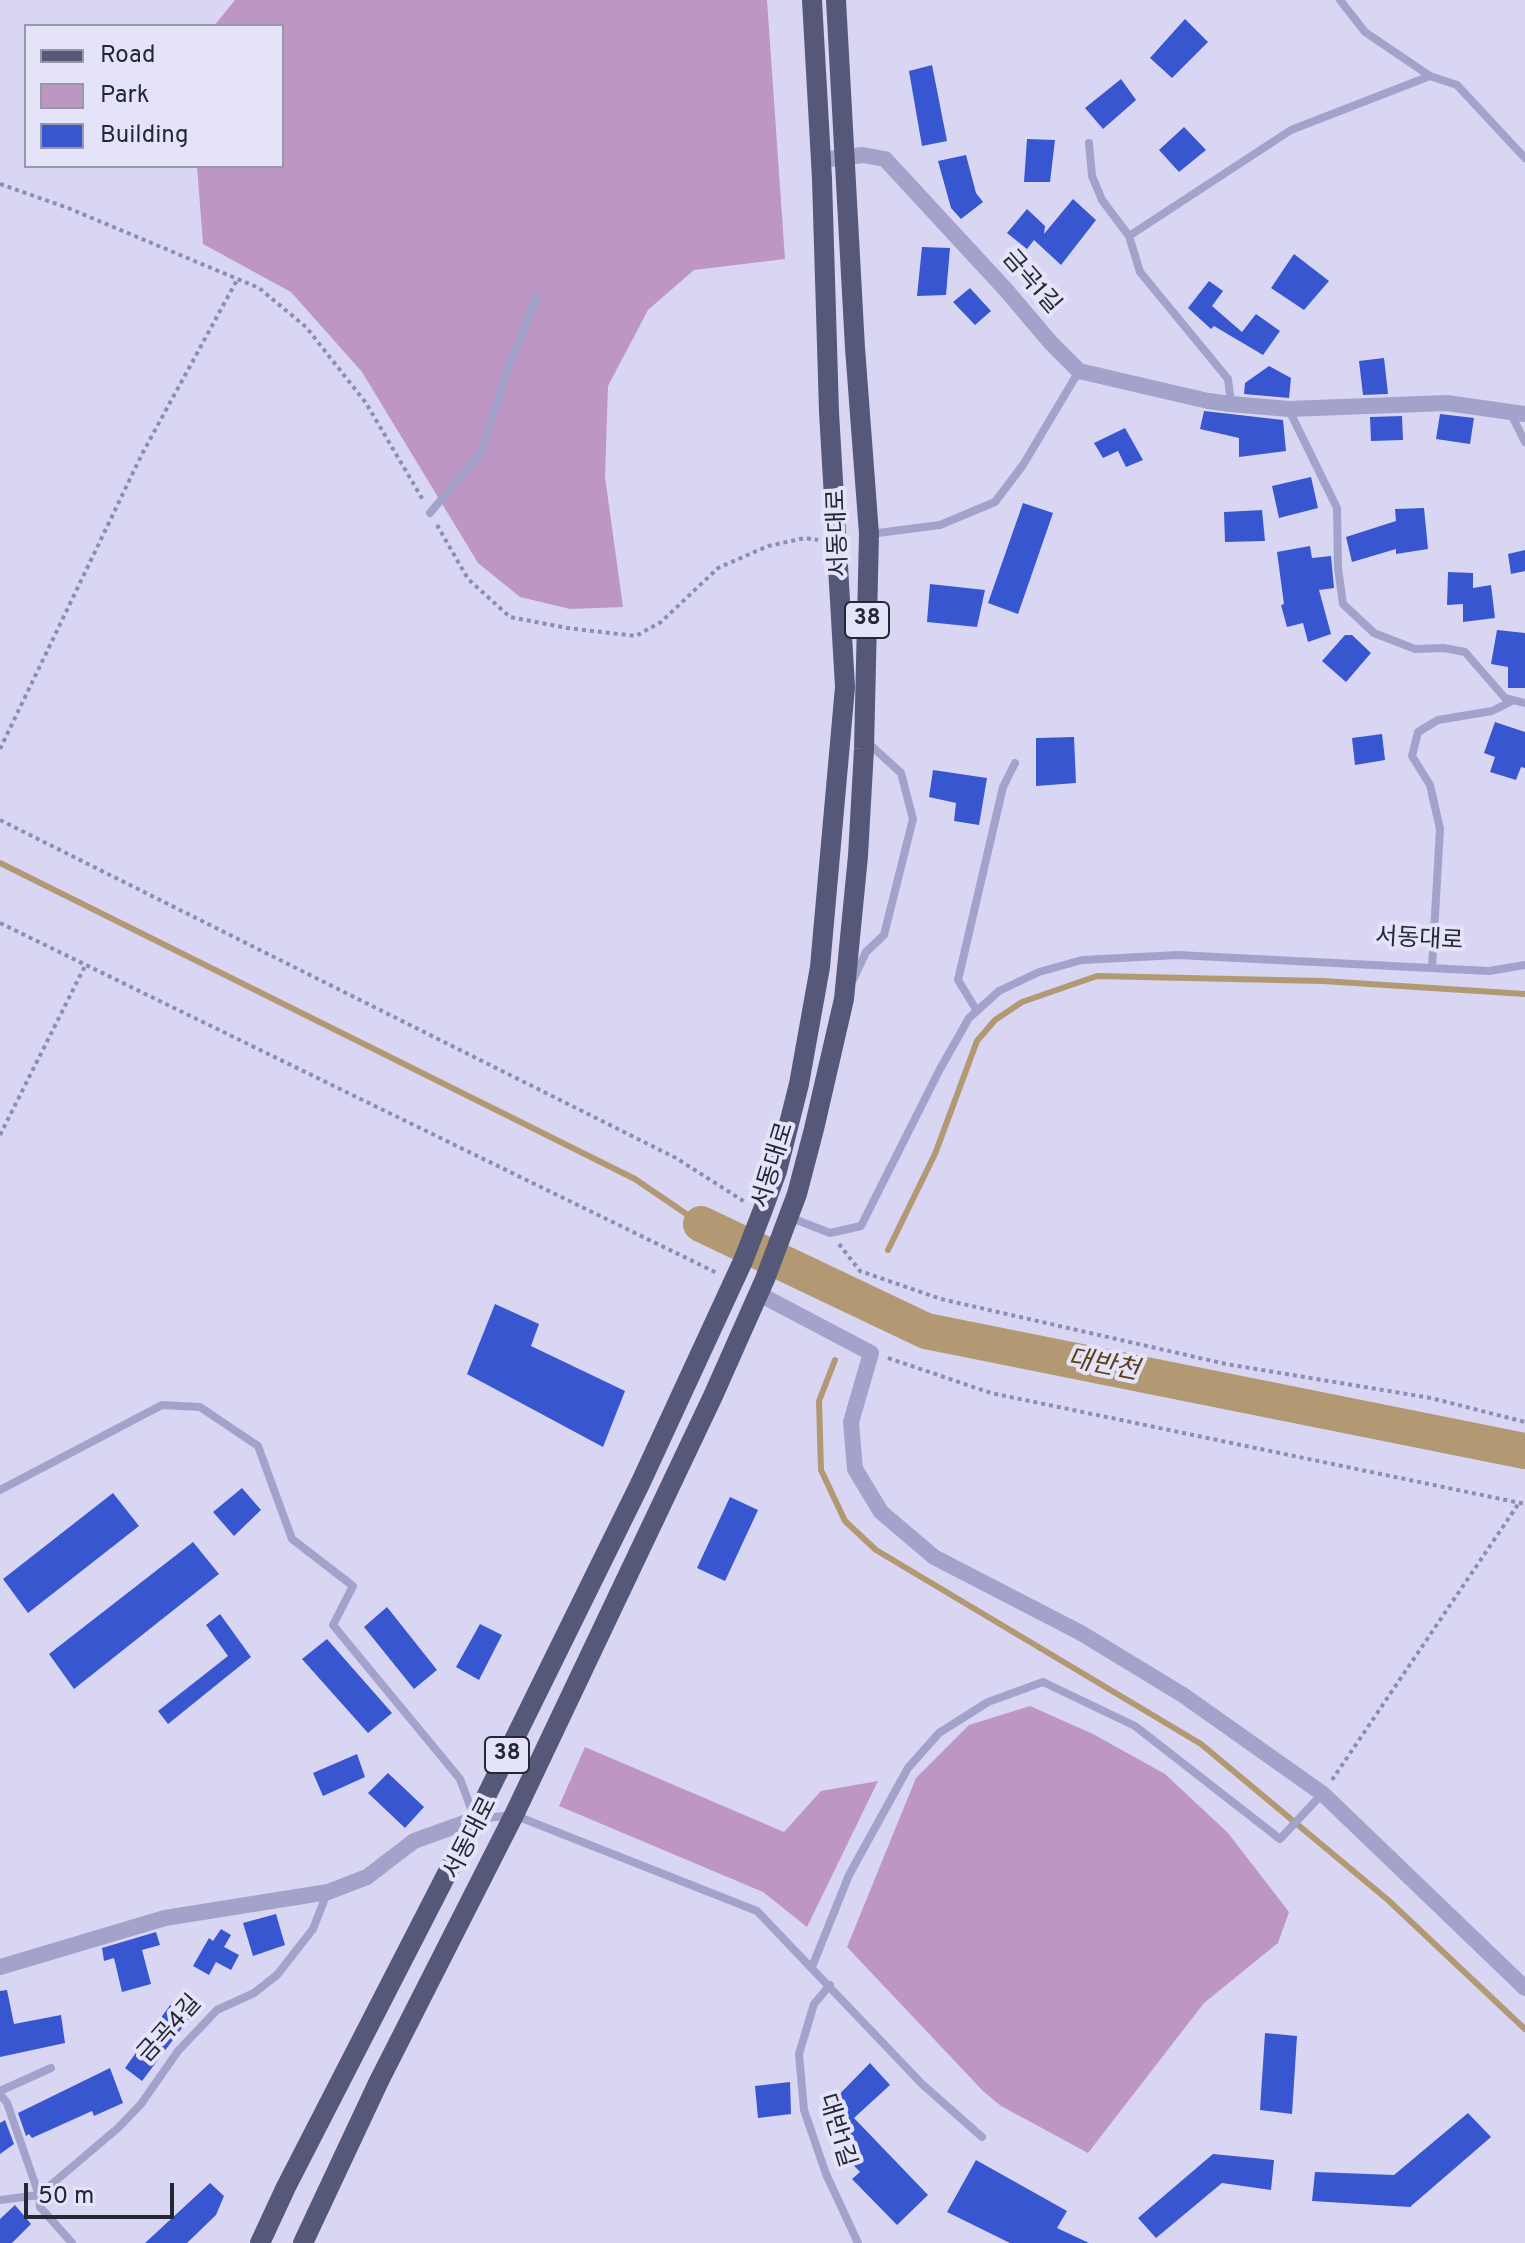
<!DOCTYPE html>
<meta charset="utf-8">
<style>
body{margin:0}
#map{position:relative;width:1525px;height:2243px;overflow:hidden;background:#d9d6f3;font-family:Overpass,sans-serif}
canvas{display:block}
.legend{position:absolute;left:24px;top:24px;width:260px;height:144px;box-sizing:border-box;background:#e5e3fa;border:2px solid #9898ab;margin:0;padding:10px 14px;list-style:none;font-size:24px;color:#252735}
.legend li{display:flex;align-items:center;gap:16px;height:40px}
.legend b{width:40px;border:2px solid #9898ab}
.scale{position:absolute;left:24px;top:2183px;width:150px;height:36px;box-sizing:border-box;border:4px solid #252735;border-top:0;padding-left:10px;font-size:24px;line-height:28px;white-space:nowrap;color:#252735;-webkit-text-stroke:6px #e5e3fa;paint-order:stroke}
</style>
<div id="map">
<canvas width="1525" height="2243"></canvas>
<ul class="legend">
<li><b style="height:10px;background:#555879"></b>Road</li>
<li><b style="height:22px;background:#be96c3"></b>Park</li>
<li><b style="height:22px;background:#3856d0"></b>Building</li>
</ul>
<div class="scale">50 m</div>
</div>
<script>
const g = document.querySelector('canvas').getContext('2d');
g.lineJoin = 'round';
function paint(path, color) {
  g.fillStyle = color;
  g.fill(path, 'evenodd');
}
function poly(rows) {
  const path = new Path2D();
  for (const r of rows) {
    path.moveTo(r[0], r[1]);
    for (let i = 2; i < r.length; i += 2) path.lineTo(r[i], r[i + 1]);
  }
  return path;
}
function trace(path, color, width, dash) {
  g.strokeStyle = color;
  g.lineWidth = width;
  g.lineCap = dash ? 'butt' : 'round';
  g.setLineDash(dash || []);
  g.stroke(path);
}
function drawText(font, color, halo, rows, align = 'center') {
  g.font = font + ' Overpass,"Noto Sans KR",sans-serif';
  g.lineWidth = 8;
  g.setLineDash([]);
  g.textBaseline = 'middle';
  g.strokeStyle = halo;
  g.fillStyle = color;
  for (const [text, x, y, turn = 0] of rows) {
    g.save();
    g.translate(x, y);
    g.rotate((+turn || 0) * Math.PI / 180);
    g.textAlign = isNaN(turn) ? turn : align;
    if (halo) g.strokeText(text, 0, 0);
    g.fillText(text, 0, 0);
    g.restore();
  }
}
paint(poly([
 [235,0,767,0,785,259,694,270,648,310,608,386,605,477,623,607,570,609,520,597,478,563,362,372,291,292,203,244,197,166,282,166,282,26,214,26],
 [1030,1706,1093,1734,1165,1774,1228,1833,1289,1912,1278,1943,1204,2003,1088,2153,1001,2106,983,2091,847,1947,916,1778,969,1725],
 [585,1747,784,1832,821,1791,878,1781,807,1927,763,1892,559,1806]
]), '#be96c3');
trace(poly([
 [0,863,635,1179,701,1224],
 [888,1250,935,1154,977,1041,995,1020,1022,1002,1097,976,1323,981,1525,994],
 [835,1360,819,1401,821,1470,845,1521,876,1550,1201,1744,1388,1900,1525,2029]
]), '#b29973', 6);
trace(poly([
 [701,1224,926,1331,1525,1451]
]), '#b29973', 36);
paint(poly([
 [1185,19,1208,42,1172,78,1150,58],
 [932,65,947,141,922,146,909,71],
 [1121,79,1136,100,1103,129,1085,108],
 [1184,127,1206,150,1179,172,1159,150],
 [1027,139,1055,140,1050,182,1024,182],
 [966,155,976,193,983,202,961,219,951,208,938,161],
 [1073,199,1096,220,1061,265,1034,240,1027,249,1007,233,1027,209,1045,226,1044,234],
 [922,247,950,248,946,295,917,296],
 [1294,254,1329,281,1304,310,1271,288],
 [1209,281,1223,291,1212,306,1242,332,1256,314,1280,331,1263,355,1214,326,1211,329,1188,308],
 [970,288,991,311,975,325,953,302],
 [1384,358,1388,394,1363,395,1359,361],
 [1269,366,1291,378,1289,398,1244,394,1245,383],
 [1204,411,1283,420,1286,451,1239,457,1239,438,1200,429],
 [1440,414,1474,418,1470,444,1436,439],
 [1402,416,1403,440,1371,441,1370,417],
 [1125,428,1143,460,1126,467,1118,451,1103,458,1094,443],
 [1311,477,1318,508,1279,518,1272,486],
 [1023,503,1053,513,1018,614,988,603],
 [1424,508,1428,549,1396,554,1396,549,1352,562,1346,537,1396,521,1395,509],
 [1262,510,1265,541,1225,542,1224,512],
 [1310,546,1312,558,1331,556,1334,588,1319,590,1331,634,1308,642,1303,623,1287,627,1281,605,1284,604,1277,552],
 [1525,550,1525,571,1511,574,1508,554],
 [1448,572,1473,573,1473,588,1491,585,1495,618,1463,622,1463,604,1447,605],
 [930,584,985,590,977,627,927,622],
 [1497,630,1525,633,1525,688,1508,688,1508,667,1491,664],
 [1345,635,1352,635,1371,653,1346,682,1322,661],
 [1495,722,1525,732,1525,768,1521,767,1516,780,1490,772,1495,757,1484,753],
 [1382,734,1385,760,1355,765,1352,738],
 [1074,737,1076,783,1036,786,1036,738],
 [933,770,987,778,979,825,954,821,956,803,929,797],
 [495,1304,539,1324,531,1346,625,1391,603,1447,467,1374],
 [242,1488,261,1510,234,1536,213,1512],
 [113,1493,139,1526,28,1613,3,1579],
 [730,1497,758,1510,725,1581,697,1568],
 [193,1542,219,1574,74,1689,49,1654],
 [387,1607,437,1670,414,1689,364,1627],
 [220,1614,251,1657,168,1724,158,1711,228,1656,206,1625],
 [480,1624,502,1635,479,1680,456,1667],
 [327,1639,392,1713,368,1733,302,1659],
 [357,1754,365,1777,323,1796,313,1773],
 [388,1773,424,1807,405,1828,368,1793],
 [276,1914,285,1945,253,1956,243,1923],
 [221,1929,231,1935,224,1947,239,1955,231,1970,216,1962,209,1975,193,1966,209,1938,213,1941],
 [156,1932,160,1945,142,1950,151,1984,122,1992,114,1958,104,1961,102,1948],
 [7,1990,14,2024,61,2015,65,2043,0,2057,0,1991],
 [173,2001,191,2016,142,2081,125,2068],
 [1265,2033,1297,2036,1292,2114,1260,2110],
 [870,2063,890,2085,854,2118,928,2195,897,2225,852,2179,860,2172,840,2151,850,2142,821,2113],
 [110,2068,123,2103,94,2116,92,2111,32,2138,29,2134,26,2136,18,2113],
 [790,2082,791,2114,758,2118,755,2086],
 [1468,2113,1491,2137,1410,2207,1312,2201,1315,2172,1394,2175],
 [5,2120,14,2144,0,2154,0,2123],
 [1213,2154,1274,2160,1271,2190,1222,2183,1156,2238,1138,2218],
 [976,2160,1067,2211,1057,2228,1089,2243,1010,2243,947,2212],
 [210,2183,224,2196,216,2215,187,2243,145,2243],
 [15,2205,31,2224,12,2243,0,2243,0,2219]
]), '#3856d0');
trace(poly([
 [0,184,68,208,259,288,306,327,366,403,423,500],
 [437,525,468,579,510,617,567,628,636,636,661,622,718,568,768,546,805,538,818,540],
 [0,749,142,454,237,280],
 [0,820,676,1158,745,1202],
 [0,923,717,1273],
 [0,1135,85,966],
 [839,1244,860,1271,941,1299,1226,1364,1431,1398,1525,1422],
 [888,1358,991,1393,1525,1504],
 [1332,1780,1519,1503]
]), '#8c8db7', 4, [4, 4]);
trace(poly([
 [1340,0,1365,32,1430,76,1457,85,1525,158],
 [1089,143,1092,176,1102,200,1129,236,1140,272,1228,379,1231,403],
 [1129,236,1291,130,1430,76],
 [1289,410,1337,508,1338,568,1343,604,1374,633,1415,649,1444,648,1465,652,1505,698,1525,703],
 [1510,412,1525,442],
 [430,513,481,452,507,370,537,297],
 [870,534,940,525,995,502,1023,465,1079,371],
 [1432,967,1440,829,1430,785,1412,756,1418,732,1438,720,1492,711,1512,701],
 [853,980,866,952,884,935,913,819,901,773,866,741],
 [977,1011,958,980,1003,787,1015,763],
 [789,1217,830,1233,861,1226,940,1069,969,1018,999,991,1039,972,1082,960,1178,955,1489,971,1525,965],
 [0,1490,162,1405,200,1407,258,1446,292,1539,353,1586,333,1625,460,1779,475,1819,514,1815,757,1911,922,2084,982,2137],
 [812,1967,849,1875,908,1768,939,1733,988,1702,1043,1682,1135,1726,1280,1839,1322,1794],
 [830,1985,814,2004,799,2054,804,2110,826,2174,858,2243],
 [0,2091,51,2068],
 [0,2094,7,2103,39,2195,40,2207,72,2243],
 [0,2200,39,2195,118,2128,141,2104,178,2051,217,2010,254,1993,277,1975,313,1929,327,1893]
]), '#a2a2cb', 8);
trace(poly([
 [821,160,863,155,885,159,1006,290,1051,343,1079,371,1208,401,1231,404,1289,409,1447,403,1525,414],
 [759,1294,871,1353,851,1422,855,1469,881,1512,934,1557,1081,1633,1183,1695,1323,1794,1525,1988],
 [0,1967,165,1918,328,1892,367,1877,414,1841,475,1819]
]), '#a2a2cb', 16);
trace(poly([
 [260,2243,286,2187,475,1819,640,1484,743,1261,762,1212,777,1171,799,1084,820,967,845,687,829,412,822,179,812,0],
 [303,2243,379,2081,514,1815,713,1396,765,1279,797,1194,814,1129,844,999,858,856,864,749,869,534,855,348,836,0]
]), '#555879', 20);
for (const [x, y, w] of [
 [867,620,44],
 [507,1755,44]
]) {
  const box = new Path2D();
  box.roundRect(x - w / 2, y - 18, w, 36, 6);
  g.fillStyle = '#e5e3fa';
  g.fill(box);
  trace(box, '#252735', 2);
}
drawText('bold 22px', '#252735', null, [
 ["38",867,620],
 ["38",507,1755]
]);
drawText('24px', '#252735', '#e5e3fa', [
 ["금곡1길",1030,283,49],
 ["서동대로",840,533,-92],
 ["서동대로",1419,941,3],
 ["서동대로",775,1166,-73],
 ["서동대로",472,1839,-63],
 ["금곡4길",171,2030,-48],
 ["대반1길",835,2131,73]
]);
drawText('italic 26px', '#5a4118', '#e5e3fa', [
 ["대반천",1103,1367,11]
]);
</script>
